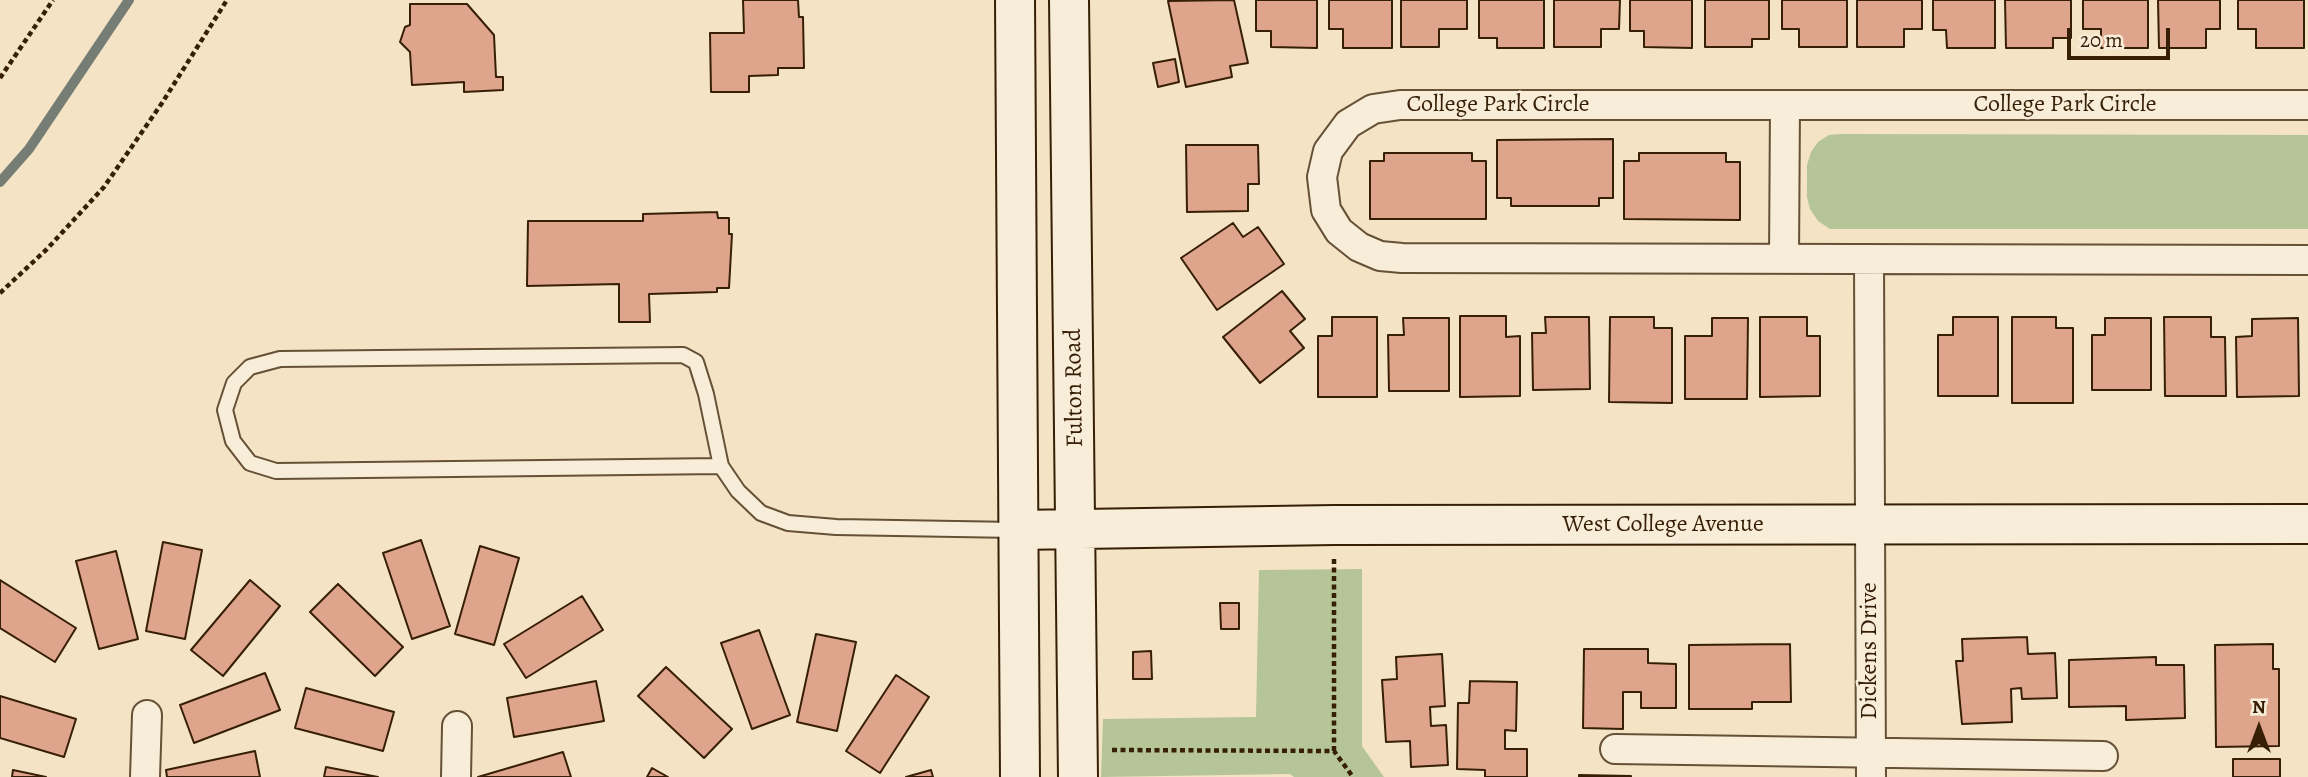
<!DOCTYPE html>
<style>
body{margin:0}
#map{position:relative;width:2308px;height:777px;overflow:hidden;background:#f4e3c5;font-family:Alegreya,serif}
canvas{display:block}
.north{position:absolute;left:2224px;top:693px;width:70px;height:70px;-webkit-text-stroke:5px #f8edd9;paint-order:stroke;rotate:0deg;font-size:19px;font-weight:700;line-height:28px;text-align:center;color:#371f06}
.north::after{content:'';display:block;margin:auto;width:24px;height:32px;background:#371f06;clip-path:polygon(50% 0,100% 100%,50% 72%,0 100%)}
.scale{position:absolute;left:2067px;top:28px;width:103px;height:32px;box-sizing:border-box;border:4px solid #371f06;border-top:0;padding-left:9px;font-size:21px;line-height:24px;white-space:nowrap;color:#371f06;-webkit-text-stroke:5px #f8edd9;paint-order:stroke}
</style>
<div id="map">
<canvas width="2308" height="777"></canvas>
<div class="north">N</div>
<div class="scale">20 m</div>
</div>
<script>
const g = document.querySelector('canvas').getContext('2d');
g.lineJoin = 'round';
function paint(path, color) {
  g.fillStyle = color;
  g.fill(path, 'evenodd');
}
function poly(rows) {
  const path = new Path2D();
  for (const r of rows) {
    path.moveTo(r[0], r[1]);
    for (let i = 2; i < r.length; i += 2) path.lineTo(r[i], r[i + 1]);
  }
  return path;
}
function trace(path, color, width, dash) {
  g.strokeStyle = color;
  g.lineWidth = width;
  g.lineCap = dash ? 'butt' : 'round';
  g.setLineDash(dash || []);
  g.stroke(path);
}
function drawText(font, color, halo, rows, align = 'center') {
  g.font = font + ' Alegreya,serif';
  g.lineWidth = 5;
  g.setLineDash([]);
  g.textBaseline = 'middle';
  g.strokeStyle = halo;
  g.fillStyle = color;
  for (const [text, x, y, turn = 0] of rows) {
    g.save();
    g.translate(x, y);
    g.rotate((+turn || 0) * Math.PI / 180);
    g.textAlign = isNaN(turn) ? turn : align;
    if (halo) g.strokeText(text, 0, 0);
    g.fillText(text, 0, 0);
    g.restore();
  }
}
paint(poly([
 [1841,134,2308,135,2308,229,1830,229,1818,221,1810,209,1807,197,1807,165,1811,152,1818,142,1829,135],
 [1362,569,1362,746,1384,777,1294,777,1290,774,1101,777,1103,719,1256,717,1259,570]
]), '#b6c598');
trace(poly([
 [0,182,29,149,129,0]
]), '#767d74', 10);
const building = poly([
 [743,0,798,0,799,17,803,17,804,68,778,68,778,75,749,76,749,92,711,92,710,33,744,33,743,0],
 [1234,0,1248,63,1230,66,1232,77,1186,87,1168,1,1234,0],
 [1256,0,1317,0,1317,48,1271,47,1271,31,1256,31,1256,0],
 [1329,0,1392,0,1392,48,1343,48,1343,29,1329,29,1329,0],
 [1401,0,1467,0,1467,29,1439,29,1439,47,1401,47,1401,0],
 [1479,0,1544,0,1544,48,1497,48,1497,38,1479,38,1479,0],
 [1554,0,1620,0,1619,29,1601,29,1601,47,1554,47,1554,0],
 [1630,0,1692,0,1692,48,1644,47,1644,31,1630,31,1630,0],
 [1705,0,1769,0,1769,39,1752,39,1752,47,1705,47,1705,0],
 [1782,0,1847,0,1847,47,1799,47,1799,29,1782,29,1782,0],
 [1857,0,1922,0,1922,29,1904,29,1904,47,1857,47,1857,0],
 [1933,0,1995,0,1995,48,1947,48,1946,30,1933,30,1933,0],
 [2005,0,2071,0,2071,38,2053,38,2053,48,2006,48,2005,0],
 [2083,0,2148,0,2148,48,2101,48,2101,29,2083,29,2083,0],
 [2158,0,2220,0,2220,29,2206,29,2206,48,2159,48,2158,0],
 [2238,0,2304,0,2304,48,2256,48,2256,29,2238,29,2238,0],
 [410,4,467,4,494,35,496,77,503,77,503,90,464,92,464,82,412,85,410,52,400,42,405,27,410,25,410,4],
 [1175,59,1179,82,1158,87,1153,63,1175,59],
 [1613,139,1613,198,1599,198,1599,206,1511,206,1511,198,1497,198,1497,140,1613,139],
 [1186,145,1258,145,1259,184,1248,184,1248,211,1187,212,1186,145],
 [1384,153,1472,153,1472,161,1486,161,1486,219,1370,219,1370,161,1384,161,1384,153],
 [1639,153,1726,153,1726,162,1740,162,1740,220,1624,219,1624,161,1639,161,1639,153],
 [717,212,718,218,729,218,729,234,732,234,729,288,717,288,717,292,649,294,650,322,619,322,619,284,527,286,528,221,643,221,643,214,717,212],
 [1233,223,1243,237,1258,227,1284,264,1217,310,1181,258,1233,223],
 [1282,291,1305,319,1290,331,1304,348,1260,383,1223,337,1282,291],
 [1460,316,1506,316,1506,337,1520,336,1520,396,1460,397,1460,316],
 [1332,317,1377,317,1377,397,1318,397,1318,336,1332,336,1332,317],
 [1545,317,1589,317,1590,389,1533,390,1532,333,1546,333,1545,317],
 [1610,317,1654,317,1654,328,1672,328,1672,403,1609,402,1610,317],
 [1760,317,1807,317,1807,336,1820,336,1820,396,1760,397,1760,317],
 [1953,317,1998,317,1998,396,1938,396,1938,335,1953,335,1953,317],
 [2012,317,2056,317,2056,328,2073,328,2073,403,2012,403,2012,317],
 [2164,317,2211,317,2211,337,2225,337,2226,396,2165,396,2164,317],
 [1403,318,1449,318,1449,391,1389,391,1388,335,1404,335,1403,318],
 [1712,318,1748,318,1747,399,1685,399,1685,336,1712,336,1712,318],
 [2105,318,2151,318,2151,390,2092,390,2092,335,2105,335,2105,318],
 [2298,318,2299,396,2237,397,2236,337,2252,336,2252,319,2298,318],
 [421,540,450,626,412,639,383,553,421,540],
 [163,542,202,550,185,639,146,631,163,542],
 [480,546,519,558,494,645,455,634,480,546],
 [116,551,138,639,99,649,76,561,116,551],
 [0,580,76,628,55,662,0,628,0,580],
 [250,580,280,606,223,676,191,650,250,580],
 [338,584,403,647,375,676,310,612,338,584],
 [582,596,603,630,526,678,504,644,582,596],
 [1220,603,1239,603,1239,629,1221,629,1220,603],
 [759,630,790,715,752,729,721,643,759,630],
 [816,634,856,642,837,731,797,722,816,634],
 [2027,637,2028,654,2055,653,2057,698,2022,699,2021,688,2011,689,2012,722,1962,724,1956,661,1963,661,1962,639,2027,637],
 [1790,644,1791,702,1752,702,1752,709,1689,709,1689,645,1790,644],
 [2273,644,2273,669,2279,669,2279,746,2216,747,2215,645,2273,644],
 [1584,649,1648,649,1648,663,1676,664,1676,708,1641,708,1641,692,1623,692,1623,729,1583,728,1584,649],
 [1151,651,1152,679,1133,679,1133,652,1151,651],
 [1442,654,1445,706,1430,707,1431,726,1446,725,1448,765,1411,767,1410,741,1386,742,1382,680,1397,679,1396,657,1442,654],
 [2156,657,2156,665,2184,665,2185,718,2126,720,2126,706,2069,707,2069,660,2156,657],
 [666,667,732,729,704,758,638,696,666,667],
 [265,673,280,710,194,743,180,705,265,673],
 [896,675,929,697,880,773,846,751,896,675],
 [596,681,604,721,514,737,507,698,596,681],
 [1470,681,1517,682,1516,731,1505,730,1505,749,1527,749,1527,777,1485,777,1485,770,1457,769,1458,703,1469,703,1470,681],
 [306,688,394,712,383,751,295,728,306,688],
 [0,696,76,719,64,757,0,738,0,696],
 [255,751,260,777,167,777,166,770,255,751],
 [563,752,571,777,478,777,563,752],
 [2233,759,2280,759,2280,777,2233,777,2233,759],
 [326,767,378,777,324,777,326,767],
 [652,768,668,777,647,777,652,768],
 [13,770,46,777,12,777,13,770],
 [931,770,933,777,906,777,931,770],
 [1579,775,1631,776,1631,777,1579,777,1579,775]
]);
paint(building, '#dea48c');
trace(building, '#371f06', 2);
const service = poly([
 [721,466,276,471,250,463,233,441,225,410,234,383,250,367,280,359,683,355,696,362,706,394,721,466,738,491,761,513,788,523,836,527,1016,530]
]);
const minor = poly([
 [2308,105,1400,105,1373,109,1348,124,1328,151,1322,177,1326,210,1339,231,1359,247,1380,256,1402,258,2308,260],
 [1784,259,1785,105],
 [1869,259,1871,777],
 [1615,749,2103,756],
 [145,777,147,715],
 [456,777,457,726]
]);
const secondary = poly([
 [1015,0,1020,777],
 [1069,0,1078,777],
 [1018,530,1334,525,2308,524]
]);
trace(service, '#665036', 18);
trace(minor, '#665036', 32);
trace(secondary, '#371f06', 42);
trace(poly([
 [0,78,53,0],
 [0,293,47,249,104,187,162,103,227,0],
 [1334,559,1334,751],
 [1112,750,1334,751,1353,777]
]), '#371f06', 4.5, [5, 3.5]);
trace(service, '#f8edd9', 14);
trace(minor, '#f8edd9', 28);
trace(secondary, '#f8edd9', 38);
drawText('24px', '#371f06', '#f8edd9', [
 ["College Park Circle",1498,105],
 ["College Park Circle",2065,105],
 ["Fulton Road",1075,388,-91],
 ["West College Avenue",1663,525],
 ["Dickens Drive",1870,651,-90]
]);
</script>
